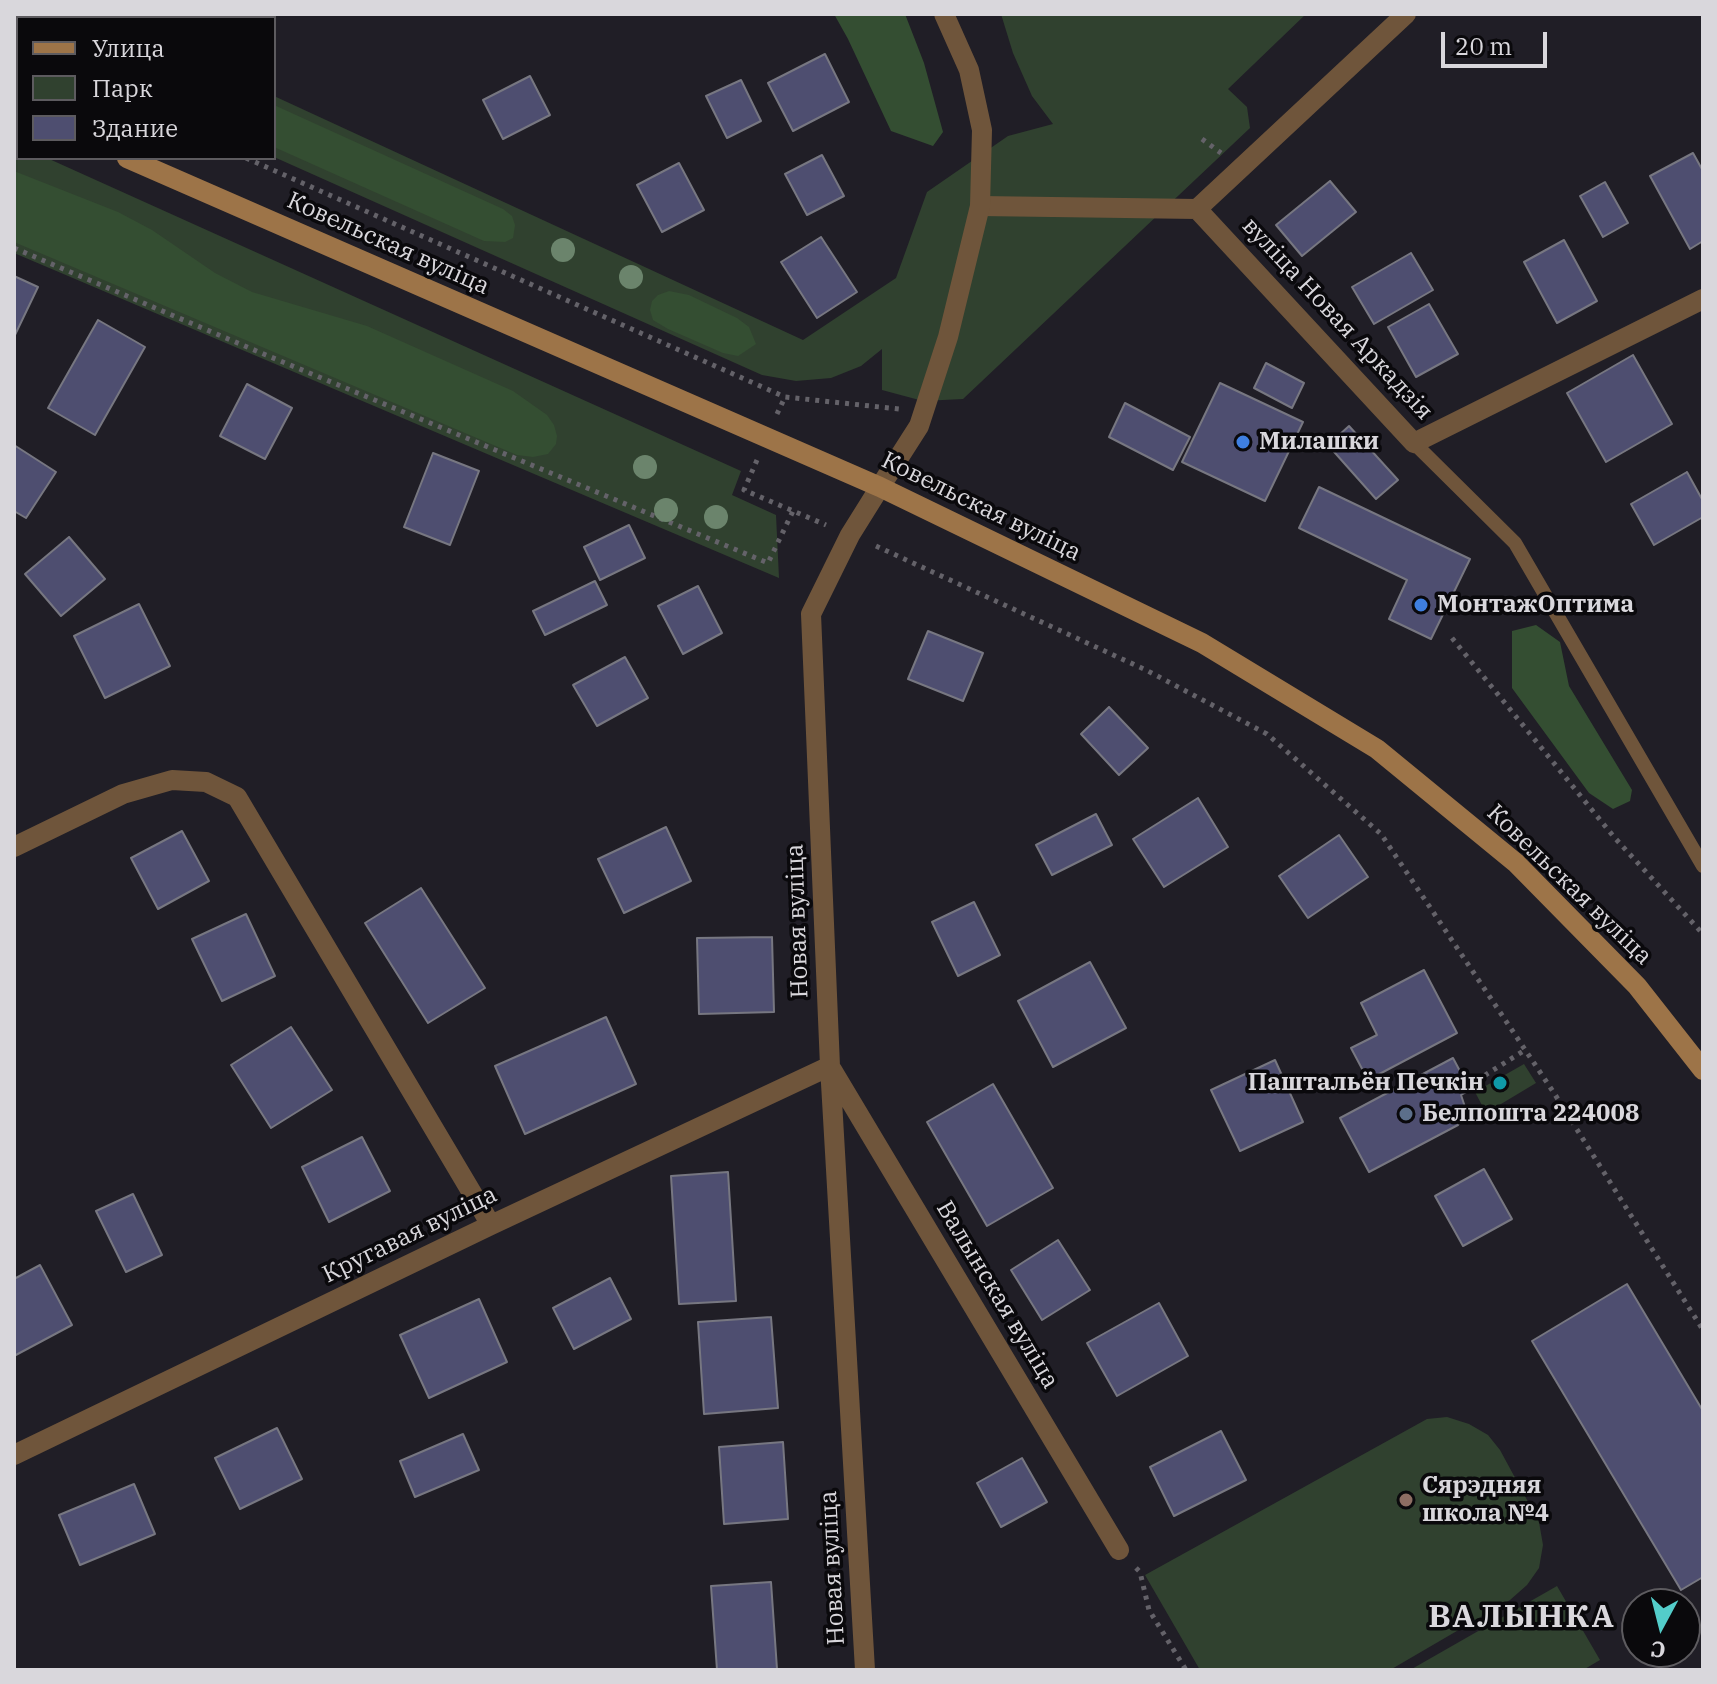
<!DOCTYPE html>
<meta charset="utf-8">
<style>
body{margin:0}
#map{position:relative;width:1717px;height:1684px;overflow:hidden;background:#201e26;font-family:"IBM Plex Serif",serif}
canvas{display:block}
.frame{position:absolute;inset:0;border:16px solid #d9d7dc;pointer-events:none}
.legend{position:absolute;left:16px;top:16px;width:260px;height:144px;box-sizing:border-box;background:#0a090c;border:2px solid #5d5b5f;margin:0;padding:10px 14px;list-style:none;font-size:24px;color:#d9d7dc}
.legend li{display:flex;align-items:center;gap:16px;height:40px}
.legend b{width:40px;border:2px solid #5d5b5f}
.north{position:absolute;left:1621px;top:1588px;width:80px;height:80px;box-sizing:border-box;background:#0a090c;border:2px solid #5d5b5f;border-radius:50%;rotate:187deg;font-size:22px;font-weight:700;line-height:32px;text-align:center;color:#d9d7dc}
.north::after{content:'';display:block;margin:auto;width:28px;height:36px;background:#53cdca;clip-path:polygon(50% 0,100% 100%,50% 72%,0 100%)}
.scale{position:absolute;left:1441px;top:32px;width:106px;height:36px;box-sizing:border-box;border:4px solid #d9d7dc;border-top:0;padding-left:10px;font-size:24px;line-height:28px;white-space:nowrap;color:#d9d7dc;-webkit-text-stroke:6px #0a090c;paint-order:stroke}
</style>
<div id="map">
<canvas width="1717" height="1684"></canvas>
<div class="frame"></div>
<ul class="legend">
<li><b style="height:10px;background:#9d7448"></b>Улица</li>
<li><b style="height:22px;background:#30412f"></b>Парк</li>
<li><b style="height:22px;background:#4e4e70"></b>Здание</li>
</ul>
<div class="north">С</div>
<div class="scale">20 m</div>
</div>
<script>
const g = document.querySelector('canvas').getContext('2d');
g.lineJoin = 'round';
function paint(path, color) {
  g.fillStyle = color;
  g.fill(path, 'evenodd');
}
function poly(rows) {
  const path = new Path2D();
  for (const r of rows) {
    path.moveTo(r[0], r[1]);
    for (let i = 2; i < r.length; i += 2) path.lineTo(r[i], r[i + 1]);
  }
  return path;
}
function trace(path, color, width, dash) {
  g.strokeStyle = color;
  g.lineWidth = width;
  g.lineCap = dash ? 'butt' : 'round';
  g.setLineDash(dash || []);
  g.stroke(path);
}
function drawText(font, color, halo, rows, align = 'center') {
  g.font = font + ' "IBM Plex Serif",serif';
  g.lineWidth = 7;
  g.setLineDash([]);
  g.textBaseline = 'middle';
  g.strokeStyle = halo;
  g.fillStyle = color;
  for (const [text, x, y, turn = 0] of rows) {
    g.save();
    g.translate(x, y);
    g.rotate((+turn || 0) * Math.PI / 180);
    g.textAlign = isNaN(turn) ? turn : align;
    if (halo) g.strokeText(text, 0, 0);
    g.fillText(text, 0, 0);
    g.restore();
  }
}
paint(poly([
 [1001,14,1306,14,1228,89,1247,107,1250,128,963,399,923,401,882,390,882,349,861,366,831,378,796,381,762,375,274,157,274,96,803,340,896,278,927,192,1008,136,1053,124,1032,96,1013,53],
 [14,143,18,145,18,158,47,158,741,471,732,495,776,515,779,578,14,253],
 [1524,1064,1536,1083,1486,1113,1475,1092],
 [1447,1417,1469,1424,1488,1435,1500,1450,1539,1522,1543,1545,1539,1568,1527,1585,1510,1600,1390,1670,1200,1670,1145,1575,1427,1419],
 [1557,1586,1600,1660,1583,1670,1410,1670]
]), '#30412f');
paint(poly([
 [834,14,905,14,924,63,943,132,933,146,891,131,848,39],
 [274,105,503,209,512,216,515,225,513,238,505,242,484,241,274,147],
 [14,171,118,212,152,230,215,273,252,292,367,326,513,391,547,415,554,425,557,436,556,444,548,454,533,457,517,455,14,242],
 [669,291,689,295,737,318,749,327,756,344,738,356,723,353,668,329,653,320,650,310,652,301,658,295],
 [1536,625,1560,642,1569,686,1632,790,1630,801,1613,809,1589,793,1512,688,1512,631]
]), '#344e32');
const building = poly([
 [825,54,849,102,793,131,768,83,825,54],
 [530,76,550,115,503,139,483,100,530,76],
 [741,80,761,121,727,138,706,96,741,80],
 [1693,153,1703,171,1703,241,1690,249,1650,176,1693,153],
 [822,155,844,196,807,215,785,174,822,155],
 [679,163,704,210,662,232,637,185,679,163],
 [1330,181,1356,212,1302,256,1276,225,1330,181],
 [1605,182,1628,223,1603,237,1580,196,1605,182],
 [821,237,857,292,817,318,781,262,821,237],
 [1564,240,1597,301,1557,323,1524,262,1564,240],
 [1411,253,1433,290,1374,324,1352,287,1411,253],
 [14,276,38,287,14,337,14,276],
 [1429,304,1458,354,1416,377,1388,327,1429,304],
 [98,320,145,347,95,435,48,408,98,320],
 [1633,355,1672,424,1606,462,1567,393,1633,355],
 [1266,363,1304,383,1292,408,1254,388,1266,363],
 [1220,383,1303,422,1265,501,1182,462,1220,383],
 [247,384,292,408,265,459,220,436,247,384],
 [1125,403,1190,437,1173,470,1109,437,1125,403],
 [1349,426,1398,480,1376,499,1328,445,1349,426],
 [14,445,56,472,26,518,14,511,14,445],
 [433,453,479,471,450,545,404,527,433,453],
 [1687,472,1703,501,1703,517,1654,545,1631,504,1687,472],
 [1319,487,1470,559,1431,639,1389,619,1407,580,1299,528,1319,487],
 [629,525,645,558,600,580,584,547,629,525],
 [69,537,105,579,61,616,25,574,69,537],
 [595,581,607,605,545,635,533,611,595,581],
 [698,586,722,633,683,654,658,606,698,586],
 [139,604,170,666,105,698,74,636,139,604],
 [928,631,983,653,963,701,908,679,928,631],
 [625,657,648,698,597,726,573,685,625,657],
 [1109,707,1148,748,1119,775,1081,734,1109,707],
 [1198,798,1228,847,1164,887,1133,839,1198,798],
 [1096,814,1112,845,1052,875,1036,845,1096,814],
 [666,827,691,881,624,913,598,859,666,827],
 [182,831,209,881,158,909,131,858,182,831],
 [1339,835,1368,877,1308,918,1279,876,1339,835],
 [421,888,485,988,428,1023,365,923,421,888],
 [974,902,1000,955,958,976,932,922,974,902],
 [246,914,275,976,222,1001,192,939,246,914],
 [772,937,774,1012,699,1014,697,938,772,937],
 [1090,962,1126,1028,1053,1067,1018,1001,1090,962],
 [1424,970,1457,1033,1368,1080,1351,1048,1377,1035,1361,1003,1424,970],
 [606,1017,636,1084,525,1134,495,1066,606,1017],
 [291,1027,332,1090,271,1128,231,1065,291,1027],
 [1453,1058,1470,1090,1461,1095,1466,1110,1458,1125,1369,1172,1340,1118,1453,1058],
 [1275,1060,1303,1122,1240,1151,1211,1090,1275,1060],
 [993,1084,1053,1188,987,1226,927,1122,993,1084],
 [362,1137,390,1191,329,1222,302,1167,362,1137],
 [1484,1169,1512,1219,1463,1246,1435,1196,1484,1169],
 [728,1172,736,1301,679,1304,671,1176,728,1172],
 [133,1194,162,1255,126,1272,96,1211,133,1194],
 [1058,1240,1090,1290,1042,1320,1011,1270,1058,1240],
 [40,1265,72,1325,14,1356,14,1279,40,1265],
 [610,1278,631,1319,574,1349,553,1308,610,1278],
 [1627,1284,1703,1411,1703,1577,1681,1590,1532,1341,1627,1284],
 [479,1299,507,1362,429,1398,400,1335,479,1299],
 [1159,1303,1188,1356,1117,1396,1087,1343,1159,1303],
 [771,1317,778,1408,704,1414,698,1322,771,1317],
 [277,1428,302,1479,240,1509,215,1458,277,1428],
 [1221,1431,1246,1480,1174,1516,1150,1467,1221,1431],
 [463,1434,479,1470,415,1497,400,1461,463,1434],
 [783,1442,788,1519,724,1524,719,1447,783,1442],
 [1022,1458,1047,1502,1001,1527,977,1483,1022,1458],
 [134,1484,155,1534,80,1565,59,1515,134,1484],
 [771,1582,777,1669,717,1670,711,1586,771,1582]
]);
paint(building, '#4e4e70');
trace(building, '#777781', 2);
trace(poly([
 [14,55,18,57],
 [1202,139,1221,153],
 [246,158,785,397,899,409],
 [14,248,266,355,768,563,793,511],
 [777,414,785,397],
 [757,460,744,490,826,525],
 [876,546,1146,670,1267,734,1381,834,1554,1093,1703,1330],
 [1452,638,1614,837,1703,934],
 [1468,1086,1525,1050],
 [1136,1568,1140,1572,1149,1610,1186,1670]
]), '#646269', 5, [4, 6]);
trace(poly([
 [1414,443,1515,543,1703,866]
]), '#6f553b', 14);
trace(poly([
 [980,206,1197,209,1406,14],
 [1197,209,1414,443,1703,299],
 [14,847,123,794,172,780,206,782,237,797,491,1225],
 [832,1070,1119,1550],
 [14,1455,491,1225,830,1066],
 [865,1670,830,1066,811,614,850,535,880,487]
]), '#6f553b', 20);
trace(poly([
 [880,487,919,426,948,337,980,206,982,130,969,70,944,14]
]), '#6f553b', 20);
trace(poly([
 [14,109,18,111],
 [127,158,880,487,1202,643,1377,749,1516,863,1637,986,1703,1070]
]), '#9d7448', 20);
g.fillStyle = '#6b846c';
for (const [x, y] of [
 [563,250],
 [631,277],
 [645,467],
 [666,510],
 [716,517]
]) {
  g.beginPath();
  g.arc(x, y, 12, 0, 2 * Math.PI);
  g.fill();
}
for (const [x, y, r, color] of [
 [1243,442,8,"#3f7fe0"],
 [1421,605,8,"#3f7fe0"],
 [1500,1083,8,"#0f9aa8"],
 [1406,1114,8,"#5c6f8a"],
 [1406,1500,8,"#8d6e63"]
]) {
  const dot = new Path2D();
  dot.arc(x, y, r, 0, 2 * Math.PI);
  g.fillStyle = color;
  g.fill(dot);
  trace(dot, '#0a090c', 3);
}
drawText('24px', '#d9d7dc', '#0a090c', [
 ["Ковельская вуліца",388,244,24],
 ["вуліца Новая Аркадзія",1337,319,47],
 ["Ковельская вуліца",981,507,26],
 ["Ковельская вуліца",1569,885,44],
 ["Новая вуліца",798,921,-92],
 ["Кругавая вуліца",410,1235,-26],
 ["Валынская вуліца",997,1295,59],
 ["Новая вуліца",833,1568,-93]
]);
drawText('bold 24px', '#d9d7dc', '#0a090c', [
 ["Милашки",1259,442],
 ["МонтажОптима",1437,605],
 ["Паштальён Печкін",1484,1083,"right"],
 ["Белпошта 224008",1422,1114],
 ["Сярэдняя",1422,1486],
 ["школа №4",1422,1514]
], 'left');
g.letterSpacing = '2px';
drawText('bold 32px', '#d9d7dc', '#0a090c', [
 ["ВАЛЫНКА",1522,1618]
]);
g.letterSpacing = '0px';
</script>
